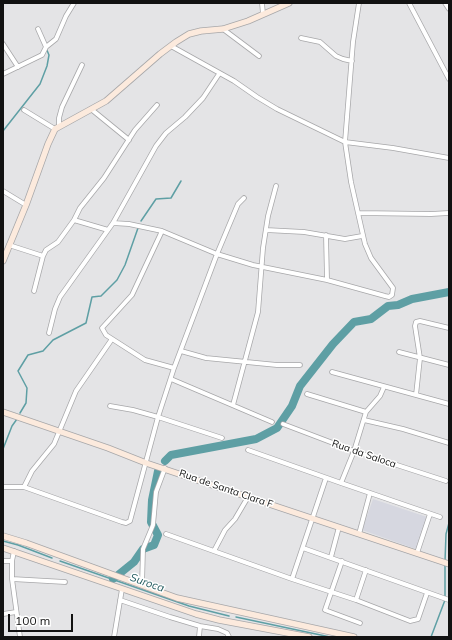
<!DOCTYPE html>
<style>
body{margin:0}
#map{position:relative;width:452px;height:640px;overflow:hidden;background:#e4e4e6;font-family:Mulish,sans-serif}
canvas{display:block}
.frame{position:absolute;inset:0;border:4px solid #121212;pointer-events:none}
.scale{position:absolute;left:8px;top:614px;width:65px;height:18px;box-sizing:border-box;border:2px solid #121212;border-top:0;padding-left:5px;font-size:12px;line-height:14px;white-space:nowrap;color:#121212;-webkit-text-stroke:3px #fff;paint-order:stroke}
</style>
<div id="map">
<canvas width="452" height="640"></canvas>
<div class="frame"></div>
<div class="scale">100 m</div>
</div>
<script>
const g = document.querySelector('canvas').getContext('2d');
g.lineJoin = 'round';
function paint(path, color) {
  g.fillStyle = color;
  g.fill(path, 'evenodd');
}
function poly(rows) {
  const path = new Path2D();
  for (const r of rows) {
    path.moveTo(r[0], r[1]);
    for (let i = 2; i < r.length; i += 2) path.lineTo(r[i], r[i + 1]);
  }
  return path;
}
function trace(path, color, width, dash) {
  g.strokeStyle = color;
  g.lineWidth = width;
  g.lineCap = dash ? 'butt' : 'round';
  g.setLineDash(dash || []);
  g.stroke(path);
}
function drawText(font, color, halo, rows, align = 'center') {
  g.font = font + ' Mulish,sans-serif';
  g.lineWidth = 3;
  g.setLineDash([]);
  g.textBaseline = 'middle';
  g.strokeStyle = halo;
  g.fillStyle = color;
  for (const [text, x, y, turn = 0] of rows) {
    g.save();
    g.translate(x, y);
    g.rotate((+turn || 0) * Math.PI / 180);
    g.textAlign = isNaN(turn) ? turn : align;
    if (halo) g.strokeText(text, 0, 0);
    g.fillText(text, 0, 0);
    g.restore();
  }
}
paint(poly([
 [373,499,427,517,416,549,362,530]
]), '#d6d7e0');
trace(poly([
 [3,131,40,84,47,66,49,55,46,48],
 [141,221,156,199,171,198,181,181],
 [20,413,26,403,27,388,18,371,28,355,43,351,53,340,86,323,92,297,101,296,117,280,125,265,138,228],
 [3,449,12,426,17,419],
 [3,541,18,545,52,558],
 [60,561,189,606,229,616],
 [445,561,446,534,449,523],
 [445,597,445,564],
 [236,617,330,637],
 [431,637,445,600]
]), '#5e9fa4', 1.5);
trace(poly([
 [165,461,171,455,256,439,277,428,292,406,300,386,333,344,354,322,371,319,388,306,398,305,412,299,449,292],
 [113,579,134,562,143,549,154,545,158,535,151,522,152,500,158,471]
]), '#5e9fa4', 8);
const street = poly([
 [262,3,263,14],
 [409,3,449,79],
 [445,3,449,9],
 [38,29,46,47],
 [223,29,259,56],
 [301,38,320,42,336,56,343,59,352,61],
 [3,44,18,67],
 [171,46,234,81,257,97,277,109,345,142,393,148,449,158],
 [3,74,42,55,46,47,56,39,66,16,74,3],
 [91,109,129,140],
 [24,110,55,129],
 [59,126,59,118,62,107,82,65],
 [3,191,26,205],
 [358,213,431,214,449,213],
 [74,220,108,230],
 [113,223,129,224,162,231,217,254,253,265,327,280,385,296,389,297,392,295,393,288,371,258,365,244,351,182,345,142,353,42,359,3],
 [266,230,304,232,345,239,362,236],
 [162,231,132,295,102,328,106,335,145,360,174,368],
 [326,235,327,280],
 [9,245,43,256,46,250,58,242,74,220,80,208,104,178,135,130,157,105],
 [34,291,43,256],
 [49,333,55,309,60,297,113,223,156,146,166,133,185,117,203,98,219,74],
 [181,351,206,358,277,365,300,365],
 [399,352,449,365],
 [332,372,449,404],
 [171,379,272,422],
 [307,394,366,412],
 [416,395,420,358,415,326,416,322,420,321,449,328],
 [233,405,258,312,263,248,268,216,276,186],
 [110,406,133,410,158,417,222,438],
 [364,420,403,429,449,443],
 [283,424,354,451,446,481],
 [248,450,341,483,440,517],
 [341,483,354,451,366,412,380,396,384,387],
 [3,487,24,487,122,522,126,523,130,521,158,417,174,368,217,254,238,204,244,198],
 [24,487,32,471,54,444,76,391,112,339],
 [166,534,292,579,356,600,410,621,418,619,427,593],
 [359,534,370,493],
 [303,548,449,600],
 [14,551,12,561,12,579,20,637],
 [214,551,225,530,235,519,248,497],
 [417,553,430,514],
 [331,557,339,527],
 [3,561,12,561],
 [342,561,325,610,360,623],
 [12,579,65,582],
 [292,579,326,478],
 [142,585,143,549,153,525,156,492,165,468],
 [120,600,170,617,200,626,218,629,227,633,229,637],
 [356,600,366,570],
 [3,614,16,612],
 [114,637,122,589],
 [199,637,200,626]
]);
const secondary = poly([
 [3,261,26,205,48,144,55,129,106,101,160,54,176,42,189,34,201,31,223,29,248,21,289,3],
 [3,412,108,448,146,463,449,564],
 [3,536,26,543,177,598,354,637],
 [3,548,196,614,219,620,309,637]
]);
trace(street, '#a7a7a9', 5.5);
trace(secondary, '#a7a7a9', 7);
trace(street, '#fff', 4);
trace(secondary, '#fceadd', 5.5);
drawText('10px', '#121212', '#fff', [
 ["Rua da Saloca",364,454,19],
 ["Rua de Santa Clara F",226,489,19]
]);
drawText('italic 11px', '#235b5f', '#fff', [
 ["Suroca",147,583,19]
]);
</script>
